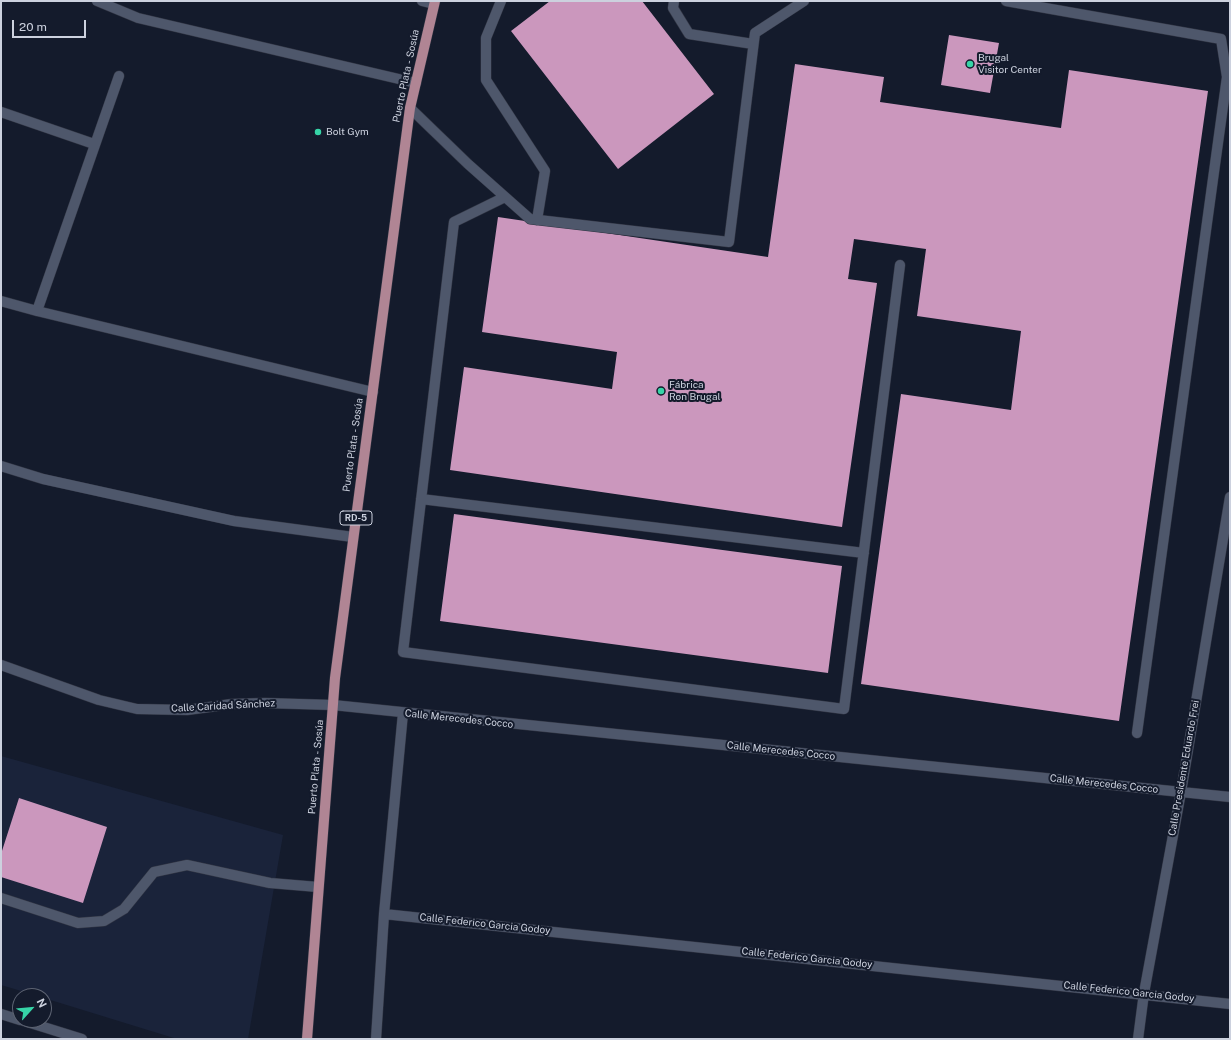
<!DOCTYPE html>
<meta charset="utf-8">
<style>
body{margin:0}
#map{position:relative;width:1231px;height:1040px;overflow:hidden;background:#141b2c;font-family:"Public Sans",sans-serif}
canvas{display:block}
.frame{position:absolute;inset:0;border:2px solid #ccd1de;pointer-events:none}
.north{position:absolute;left:12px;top:988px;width:40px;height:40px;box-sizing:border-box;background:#141b2c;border:1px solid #5e6473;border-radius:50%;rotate:63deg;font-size:11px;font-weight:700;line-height:16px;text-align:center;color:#ccd1de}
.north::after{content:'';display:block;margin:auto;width:14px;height:18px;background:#36d4a7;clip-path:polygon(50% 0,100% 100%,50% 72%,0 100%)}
.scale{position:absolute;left:12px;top:20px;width:74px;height:18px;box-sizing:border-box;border:2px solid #ccd1de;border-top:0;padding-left:5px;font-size:12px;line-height:14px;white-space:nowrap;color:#ccd1de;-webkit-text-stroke:3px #141b2c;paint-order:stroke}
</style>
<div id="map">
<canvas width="1231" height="1040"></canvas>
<div class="frame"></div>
<div class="north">N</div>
<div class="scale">20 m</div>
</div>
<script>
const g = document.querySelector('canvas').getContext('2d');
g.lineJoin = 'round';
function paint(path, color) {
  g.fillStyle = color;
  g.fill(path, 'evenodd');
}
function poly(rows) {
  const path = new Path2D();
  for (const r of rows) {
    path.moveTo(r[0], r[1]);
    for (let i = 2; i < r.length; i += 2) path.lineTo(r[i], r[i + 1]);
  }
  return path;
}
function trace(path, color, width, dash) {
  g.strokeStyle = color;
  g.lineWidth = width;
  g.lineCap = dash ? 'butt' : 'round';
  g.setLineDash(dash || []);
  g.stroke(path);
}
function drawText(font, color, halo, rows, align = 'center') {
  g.font = font + ' "Public Sans",sans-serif';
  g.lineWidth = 4;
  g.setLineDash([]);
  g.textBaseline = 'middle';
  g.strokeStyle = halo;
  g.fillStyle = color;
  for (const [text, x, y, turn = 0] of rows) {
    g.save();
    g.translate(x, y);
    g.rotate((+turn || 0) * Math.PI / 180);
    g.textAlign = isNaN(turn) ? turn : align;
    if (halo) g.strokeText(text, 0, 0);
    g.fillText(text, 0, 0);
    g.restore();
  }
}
paint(poly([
 [1,756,283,835,248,1039,177,1039,44,998,44,996,38,996,1,985]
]), '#1a233a');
paint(poly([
 [550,1,642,1,714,94,618,169,511,31],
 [949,35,999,43,990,93,941,85],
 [795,64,884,77,880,102,1061,128,1069,70,1208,91,1119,721,861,684,901,394,1011,410,1021,331,917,316,926,249,854,239,848,279,877,283,842,527,450,470,464,367,612,389,617,352,482,332,498,217,768,257],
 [454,514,842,566,828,673,440,621],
 [19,798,107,827,83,903,1,877,1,854]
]), '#cb97bd');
const lane = poly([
 [501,1,486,38,486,80,545,171,537,220],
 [674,1,673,8,689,34,753,44],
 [1006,1,1221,39,1227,77,1137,733],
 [410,108,468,164,530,219,729,242,755,33,804,1],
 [505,197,454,222,403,652,844,709,900,265],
 [421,499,864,553],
 [1,898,78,923,104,921,124,909,154,872,187,865,270,883,318,887]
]);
const street = poly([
 [97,1,138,18,416,83],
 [422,1,434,4],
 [1,112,94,144],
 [1,301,37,311,373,392],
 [37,311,119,76],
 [1,466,43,479,234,521,353,537],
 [1,665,99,700,137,709,187,710,232,704,265,703,333,705,1230,797],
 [384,914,1230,1004],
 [1,1014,20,1020],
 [21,1020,82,1039],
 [376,1039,384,914,403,713],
 [1138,1039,1144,993,1181,792,1230,497]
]);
const primary = poly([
 [307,1039,335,678,410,108,435,1]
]);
trace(lane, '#323644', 11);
trace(street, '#323644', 11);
trace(primary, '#323644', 11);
trace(lane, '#4e576b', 10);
trace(street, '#4e576b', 10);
trace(primary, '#b08594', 10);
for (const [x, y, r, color] of [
 [970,64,4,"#36d4a7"],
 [318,132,4,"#36d4a7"],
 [661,391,4,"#36d4a7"]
]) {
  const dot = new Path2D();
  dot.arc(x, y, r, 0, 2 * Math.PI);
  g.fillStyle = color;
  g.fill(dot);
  trace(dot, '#141b2c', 1.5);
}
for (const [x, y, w] of [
 [356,518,32]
]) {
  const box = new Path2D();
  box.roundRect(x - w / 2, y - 7, w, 14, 3);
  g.fillStyle = '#141b2c';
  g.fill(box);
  trace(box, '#ccd1de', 1);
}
drawText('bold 9px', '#ccd1de', null, [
 ["RD-5",356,518]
]);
drawText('10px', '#ccd1de', '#141b2c', [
 ["Brugal",978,58],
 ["Visitor Center",978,70],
 ["Bolt Gym",326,132],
 ["Fábrica",669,385],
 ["Ron Brugal",669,397]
], 'left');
drawText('10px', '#ccd1de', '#141b2c', [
 ["Puerto Plata - Sosúa",406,76,-78],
 ["Puerto Plata - Sosúa",353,445,-82],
 ["Calle Caridad Sánchez",223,706,-3],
 ["Calle Merecedes Cocco",459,719,6],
 ["Calle Merecedes Cocco",781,751,6],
 ["Puerto Plata - Sosúa",316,767,-85],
 ["Calle Presidente Eduardo Frei",1184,768,-80],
 ["Calle Merecedes Cocco",1104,784,6],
 ["Calle Federico Garcia Godoy",485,924,6],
 ["Calle Federico Garcia Godoy",807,958,6],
 ["Calle Federico Garcia Godoy",1129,992,6]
]);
</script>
